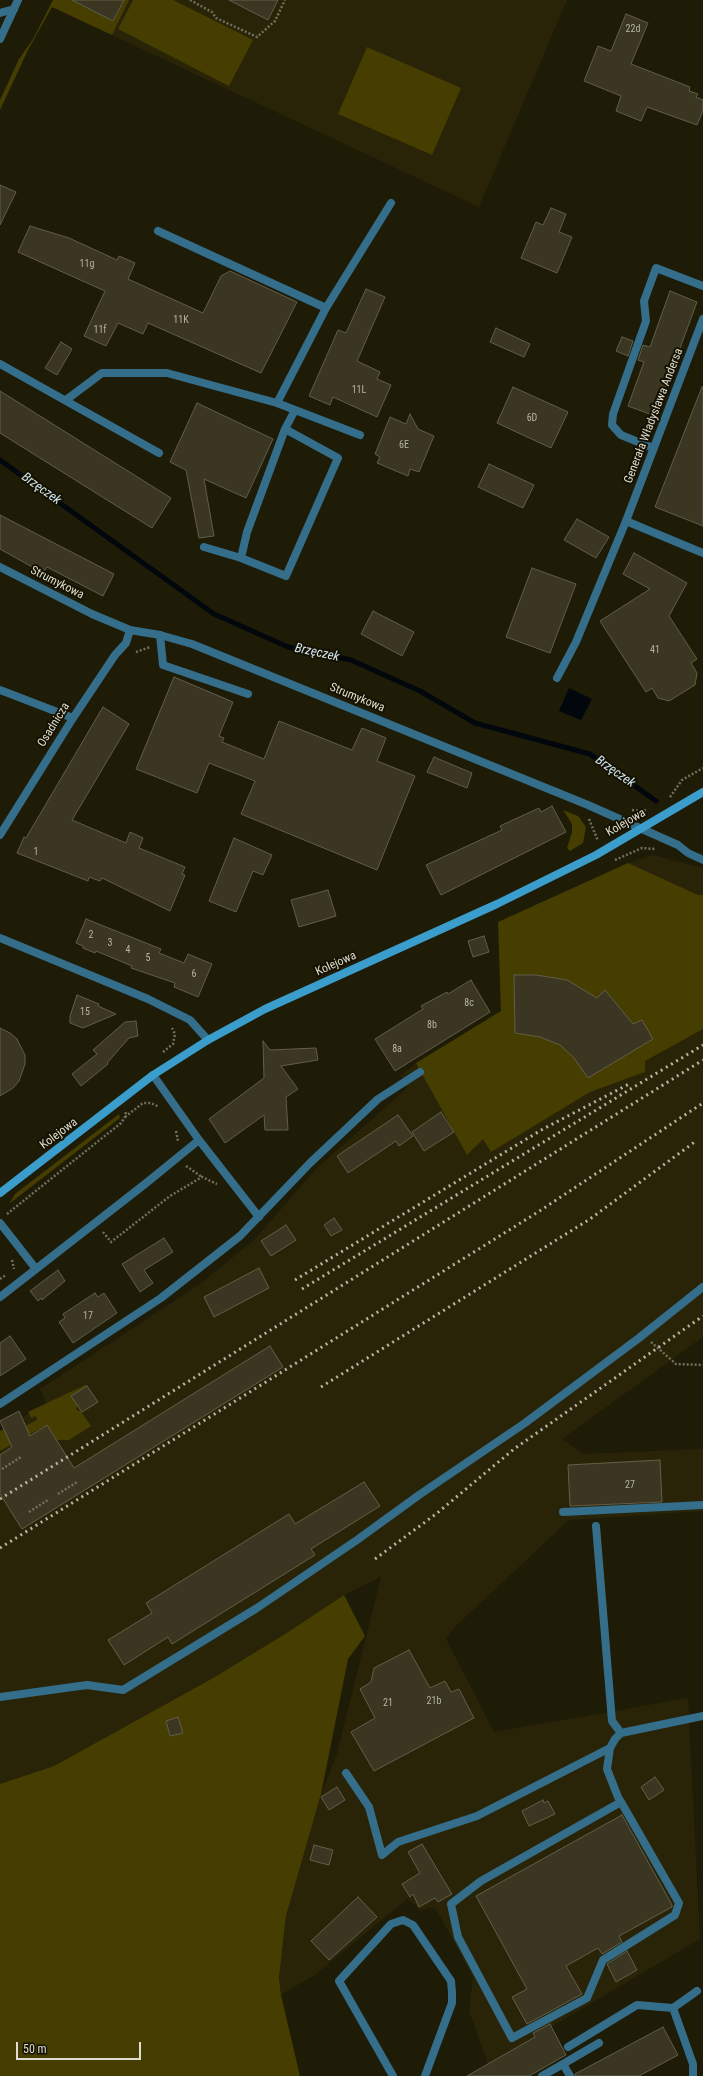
<!DOCTYPE html>
<meta charset="utf-8">
<style>
body{margin:0}
#map{position:relative;width:703px;height:2076px;overflow:hidden;background:#1e1b07;font-family:"Roboto Condensed",sans-serif}
canvas{display:block}
.scale{position:absolute;left:16px;top:2042px;width:125px;height:18px;box-sizing:border-box;border:2px solid #dfddd0;border-top:0;padding-left:5px;font-size:12px;line-height:14px;white-space:nowrap;color:#dfddd0;-webkit-text-stroke:3px #151201;paint-order:stroke}
</style>
<div id="map">
<canvas width="703" height="2076"></canvas>
<div class="scale">50 m</div>
</div>
<script>
const g = document.querySelector('canvas').getContext('2d');
g.lineJoin = 'round';
function paint(path, color) {
  g.fillStyle = color;
  g.fill(path, 'evenodd');
}
function poly(rows) {
  const path = new Path2D();
  for (const r of rows) {
    path.moveTo(r[0], r[1]);
    for (let i = 2; i < r.length; i += 2) path.lineTo(r[i], r[i + 1]);
  }
  return path;
}
function trace(path, color, width, dash) {
  g.strokeStyle = color;
  g.lineWidth = width;
  g.lineCap = dash ? 'butt' : 'round';
  g.setLineDash(dash || []);
  g.stroke(path);
}
function drawText(font, color, halo, rows, align = 'center') {
  g.font = font + ' "Roboto Condensed",sans-serif';
  g.lineWidth = 4;
  g.setLineDash([]);
  g.textBaseline = 'middle';
  g.strokeStyle = halo;
  g.fillStyle = color;
  for (const [text, x, y, turn = 0] of rows) {
    g.save();
    g.translate(x, y);
    g.rotate((+turn || 0) * Math.PI / 180);
    g.textAlign = isNaN(turn) ? turn : align;
    if (halo) g.strokeText(text, 0, 0);
    g.fillText(text, 0, 0);
    g.restore();
  }
}
paint(poly([
 [56,0,567,0,479,207,52,7],
 [653,855,703,868,703,1337,562,1439,583,1454,703,1449,703,1511,569,1520,456,1626,446,1639,494,1732,688,1698,700,1939,488,2064,469,2011,473,1977,435,1907,421,1910,407,1899,316,1974,281,1995,279,1978,286,1916,321,1794,337,1754,381,1577,344,1595,285,1634,213,1678,54,1766,0,1784,0,1431,46,1403,40,1389,200,1284,254,1240,315,1170,408,1087,400,1076,416,1063,501,1011,498,922,628,863]
]), '#292408');
paint(poly([
 [53,0,72,0,113,21,124,0,129,0,112,35,52,7,28,50,0,110,0,100,7,85,19,59,33,39],
 [133,0,173,0,253,40,229,86,118,29],
 [367,47,461,88,432,155,338,114],
 [563,810,578,816,586,827,583,843,570,851,567,848,572,832,572,824],
 [628,863,698,895,703,895,703,1029,645,1061,645,1072,590,1092,491,1152,483,1139,467,1155,416,1063,501,1011,498,922],
 [119,1114,120,1118,9,1204,15,1194],
 [85,1385,87,1386,71,1396,78,1406,76,1408,78,1411,80,1410,91,1426,69,1440,56,1440,47,1425,45,1426,0,1451,0,1431,5,1429,8,1435,37,1420,36,1416,31,1418,28,1412],
 [344,1595,365,1636,348,1659,321,1794,286,1916,279,1978,281,1995,300,2076,0,2076,0,1784,54,1766,213,1678,285,1634]
]), '#463d00');
paint(poly([
 [569,688,592,699,581,720,559,711]
]), '#01070c');
trace(poly([
 [0,460,214,614,288,647,351,660,420,691,475,723,590,754,656,801]
]), '#01070c', 5);
const building = poly([
 [72,0,124,0,113,21,72,0],
 [229,0,278,0,268,20,229,0],
 [626,14,648,23,631,64,690,87,689,91,698,94,696,97,703,100,703,110,697,125,647,107,641,121,616,111,621,96,584,81,598,46,611,51,626,14],
 [0,185,16,192,0,225,0,185],
 [551,208,566,214,559,232,572,237,557,273,521,258,536,222,543,225,551,208],
 [30,226,69,238,117,260,119,256,135,263,128,279,203,313,221,276,230,271,297,302,261,373,148,323,143,334,118,323,106,346,84,336,105,291,18,252,30,226],
 [366,289,385,297,357,361,380,372,377,379,391,385,377,417,333,397,330,405,309,396,338,330,346,333,366,289],
 [670,291,697,302,655,416,628,406,644,362,638,360,643,345,650,347,670,291],
 [496,328,530,344,524,357,490,342,496,328],
 [622,337,633,341,628,356,616,351,622,337],
 [61,342,72,349,57,375,45,368,61,342],
 [513,387,568,412,551,448,497,423,513,387],
 [702,387,703,387,703,526,655,507,702,387],
 [0,391,171,498,152,528,0,433,0,391],
 [197,403,273,439,246,498,204,479,214,536,199,538,186,470,170,462,197,403],
 [410,414,418,429,434,436,419,472,410,469,408,476,377,463,380,457,375,454,390,417,406,424,410,414],
 [489,464,534,485,523,508,478,487,489,464],
 [0,515,114,574,103,596,47,567,43,573,0,549,0,515],
 [577,519,609,537,596,558,564,540,577,519],
 [634,553,687,583,669,616,697,659,691,663,697,673,695,685,669,701,658,698,652,688,646,692,600,621,650,589,623,574,634,553],
 [532,568,576,584,550,653,506,637,532,568],
 [373,611,414,632,402,656,361,634,373,611],
 [174,677,233,702,219,736,224,738,222,742,264,759,279,721,352,750,362,728,386,738,377,761,415,776,377,870,241,814,255,781,209,763,197,793,136,769,174,677],
 [103,707,129,724,72,820,126,843,130,832,143,838,139,848,185,867,182,874,185,875,170,911,102,878,100,881,89,877,88,881,17,853,24,837,26,838,103,707],
 [434,757,472,773,467,788,427,772,434,757],
 [552,806,566,832,441,895,426,865,502,830,500,826,539,808,541,812,552,806],
 [234,838,272,855,263,875,253,871,236,912,209,901,234,838],
 [328,890,336,916,299,927,291,900,328,890],
 [86,919,161,949,159,953,184,963,188,954,212,964,198,997,174,987,175,983,131,968,132,966,96,951,95,953,83,948,83,946,76,943,86,919],
 [484,936,489,952,473,957,468,941,484,936],
 [514,975,536,975,567,980,597,998,605,990,633,1024,642,1020,653,1039,588,1078,574,1058,560,1045,540,1037,515,1033,514,975],
 [471,980,490,1012,395,1071,375,1039,423,1009,421,1006,447,992,448,994,471,980],
 [77,995,99,1004,98,1006,116,1014,83,1028,70,1023,70,1016,77,995],
 [136,1021,138,1036,129,1038,107,1063,108,1064,81,1086,72,1074,97,1054,93,1050,125,1022,136,1021],
 [0,1028,10,1033,17,1039,25,1055,25,1064,19,1081,13,1088,0,1096,0,1028],
 [263,1041,270,1050,316,1048,318,1060,281,1066,298,1089,286,1097,288,1130,265,1130,264,1115,225,1143,209,1119,264,1078,263,1041],
 [441,1112,454,1132,424,1151,412,1132,441,1112],
 [398,1115,413,1136,399,1146,396,1141,348,1173,337,1156,398,1115],
 [334,1218,342,1230,331,1236,324,1225,334,1218],
 [286,1225,296,1240,271,1256,261,1241,286,1225],
 [164,1238,173,1252,144,1270,153,1283,140,1292,122,1264,164,1238],
 [259,1268,269,1288,214,1317,204,1297,259,1268],
 [58,1270,65,1281,42,1300,41,1298,38,1301,30,1291,58,1270],
 [95,1293,98,1297,104,1293,117,1313,73,1343,59,1322,65,1318,63,1314,95,1293],
 [10,1336,26,1359,0,1376,0,1343,10,1336],
 [270,1346,283,1367,22,1529,0,1494,0,1455,12,1447,0,1421,19,1411,30,1436,47,1425,74,1468,270,1346],
 [87,1386,98,1402,82,1412,71,1396,87,1386],
 [660,1460,662,1502,570,1506,568,1465,660,1460],
 [364,1482,380,1506,311,1549,315,1555,172,1644,168,1637,124,1665,108,1640,152,1613,146,1603,289,1514,295,1524,364,1482],
 [409,1650,430,1688,445,1681,451,1692,459,1689,474,1718,374,1771,351,1732,375,1718,360,1689,371,1682,374,1668,409,1650],
 [178,1717,183,1733,170,1736,166,1721,178,1717],
 [655,1777,664,1790,649,1800,641,1787,655,1777],
 [337,1787,345,1800,329,1810,321,1797,337,1787],
 [543,1800,544,1803,548,1801,555,1814,529,1826,522,1811,543,1800],
 [622,1815,672,1905,672,1907,619,1936,622,1942,602,1954,598,1948,566,1966,582,1994,527,2024,512,1997,527,1989,476,1896,622,1815],
 [422,1844,452,1894,438,1902,435,1898,419,1907,413,1894,410,1897,402,1884,420,1873,408,1852,422,1844],
 [314,1845,333,1850,329,1865,310,1860,314,1845],
 [358,1897,377,1917,329,1960,311,1941,358,1897],
 [627,1951,637,1970,616,1982,607,1964,627,1951],
 [550,2024,566,2055,529,2076,467,2076,535,2037,533,2033,550,2024],
 [663,2027,678,2055,639,2076,575,2076,575,2074,663,2027]
]);
paint(building, '#3a3621');
trace(building, '#625e48', 1);
trace(poly([
 [190,0,212,12,216,18,257,37,275,21,285,0],
 [136,652,150,647],
 [670,797,682,780,703,768],
 [632,810,642,811,646,810],
 [589,819,598,841],
 [615,860,642,848,655,849],
 [163,1052,173,1044,175,1034,172,1028],
 [125,1117,143,1103,151,1103,159,1107],
 [176,1131,178,1141],
 [186,1166,202,1177],
 [7,1214,121,1123,125,1117,126,1111],
 [103,1232,111,1242,170,1196,202,1177,217,1184],
 [12,1260,14,1269],
 [0,1279,6,1275],
 [651,1342,676,1364,703,1365],
 [2,1469,21,1457],
 [58,1494,77,1482],
 [29,1512,48,1500]
]), '#726f5e', 2.5, [2, 2]);
trace(poly([
 [0,13,14,9],
 [158,231,326,308],
 [0,364,159,453],
 [66,400,102,373,167,373,277,403,360,435],
 [277,403,326,308,391,203],
 [285,429,338,458,286,576,241,558,247,532,285,429,295,410],
 [653,448,621,435,612,425,613,414,646,321,644,301,656,268,703,286],
 [204,547,241,558],
 [160,635,163,665,248,694],
 [557,678,576,642,626,521,703,553],
 [0,690,73,718],
 [199,1140,259,1217],
 [0,1223,36,1269],
 [0,1297,145,1184,199,1140,153,1075],
 [0,1404,161,1298,240,1236,310,1163,378,1099,420,1072],
 [563,1512,703,1505],
 [596,1526,612,1721,621,1733],
 [0,1697,87,1685,123,1690,257,1608,357,1540,419,1495,525,1423,639,1338,703,1287],
 [346,1773,369,1807,382,1855,398,1842,477,1816,610,1748],
 [621,1802,481,1881,451,1904,458,1937,512,2038,587,1998,603,1960,675,1915,679,1903,621,1802,618,1797,607,1769,610,1748,615,1739,621,1733,703,1716],
 [568,2047,637,2005,673,2008],
 [563,2064,599,2043],
 [393,2076,339,1981,391,1924,403,1920,413,1925,451,1981,452,1992,452,2003,425,2076],
 [542,2076,563,2064,570,2076],
 [693,2076,693,2064,673,2008,697,1991]
]), '#346e8a', 8);
trace(poly([
 [0,39,18,0],
 [626,521,703,319],
 [0,567,92,614,130,630,160,635,192,644,588,805,678,845,688,853,703,860],
 [0,835,73,718,115,655,126,643,130,630],
 [0,938,148,999,190,1020,208,1040]
]), '#346e8a', 8);
trace(poly([
 [0,1193,153,1075,208,1040,265,1009,497,904,596,855,703,792]
]), '#3a9dcb', 8);
trace(poly([
 [295,1280,543,1129,631,1083],
 [302,1289,703,1045],
 [321,1387,590,1219,696,1141],
 [0,1499,703,1060],
 [0,1548,538,1212,703,1103],
 [375,1559,436,1514,514,1449,703,1316]
]), '#b6b4a5', 3, [2, 4]);
drawText('10px', '#b6b3a4', null, [
 ["22d",633,29],
 ["11g",87,264],
 ["11K",181,320],
 ["11f",100,330],
 ["11L",359,390],
 ["6D",532,418],
 ["6E",404,445],
 ["41",655,650],
 ["1",36,852],
 ["2",91,935],
 ["3",110,943],
 ["4",128,950],
 ["5",148,958],
 ["6",194,974],
 ["8c",469,1003],
 ["15",85,1012],
 ["8b",432,1025],
 ["8a",397,1049],
 ["17",88,1316],
 ["27",630,1485],
 ["21b",434,1701],
 ["21",388,1703]
]);
drawText('12px', '#dfddd0', '#151201', [
 ["Generała Władysława Andersa",654,416,-69],
 ["Strumykowa",57,583,27],
 ["Strumykowa",357,698,22],
 ["Osadnicza",54,725,-58],
 ["Kolejowa",626,823,-30],
 ["Kolejowa",336,964,-24],
 ["Kolejowa",59,1134,-37]
]);
drawText('italic 13px', '#d3e7f3', '#151201', [
 ["Brzęczek",41,489,36],
 ["Brzęczek",317,653,12],
 ["Brzęczek",615,772,35]
]);
</script>
